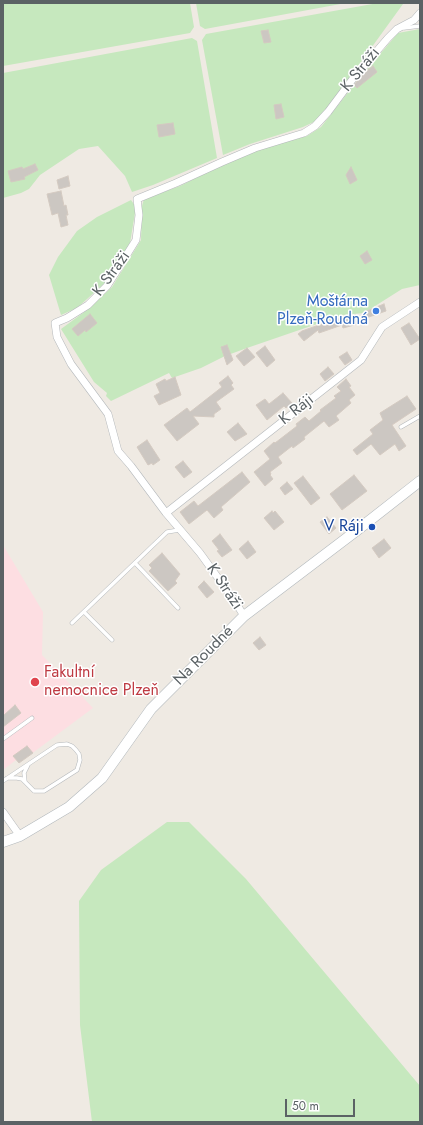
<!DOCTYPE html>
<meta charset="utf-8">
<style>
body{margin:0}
#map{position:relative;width:423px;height:1125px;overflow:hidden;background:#efeae3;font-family:Jost,sans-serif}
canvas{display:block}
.frame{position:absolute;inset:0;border:4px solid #5b6265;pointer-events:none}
.scale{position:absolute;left:285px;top:1099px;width:70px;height:18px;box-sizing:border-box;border:2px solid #5b6265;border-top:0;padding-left:5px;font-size:12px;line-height:14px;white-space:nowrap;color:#5b6265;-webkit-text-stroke:3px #fff;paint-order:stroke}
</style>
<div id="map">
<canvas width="423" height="1125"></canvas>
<div class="frame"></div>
<div class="scale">50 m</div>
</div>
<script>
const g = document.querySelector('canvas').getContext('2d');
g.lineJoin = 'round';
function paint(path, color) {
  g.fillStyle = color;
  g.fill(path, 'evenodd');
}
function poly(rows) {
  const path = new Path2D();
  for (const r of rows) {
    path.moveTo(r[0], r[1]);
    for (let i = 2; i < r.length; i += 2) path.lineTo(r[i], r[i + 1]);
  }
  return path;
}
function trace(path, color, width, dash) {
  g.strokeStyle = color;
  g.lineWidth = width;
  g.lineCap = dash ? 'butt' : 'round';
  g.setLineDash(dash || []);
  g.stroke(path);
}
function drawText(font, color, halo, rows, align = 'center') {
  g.font = font + ' Jost,sans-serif';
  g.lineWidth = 3;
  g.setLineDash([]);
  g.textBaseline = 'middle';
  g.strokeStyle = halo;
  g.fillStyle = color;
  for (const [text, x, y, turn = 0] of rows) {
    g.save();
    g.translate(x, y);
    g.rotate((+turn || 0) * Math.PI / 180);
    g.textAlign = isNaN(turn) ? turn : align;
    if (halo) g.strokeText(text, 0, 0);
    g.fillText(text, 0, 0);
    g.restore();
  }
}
paint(poly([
 [3,545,43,612,42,655,93,708,19,763,16,760,3,770]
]), '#fddee2');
paint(poly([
 [3,3,190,3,194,27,190,33,3,66],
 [196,3,346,3,205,29,200,26],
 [378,3,403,4,327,109,318,120,303,127,250,144,223,155,202,40,206,34],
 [420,29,420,285,402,289,364,313,343,315,247,348,225,356,201,368,172,378,169,373,111,401,106,396,107,393,94,382,61,329,87,310,112,287,141,240,142,206,144,199,180,186,231,160,267,147,307,136,321,127,357,81,398,33],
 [192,38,197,41,217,158,153,185,132,192,125,176,98,146,79,149,40,175,29,189,21,193,3,198,3,73],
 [131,200,136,207,130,243,106,282,77,308,61,315,49,275,58,257,77,231,97,217],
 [167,822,189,822,246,879,420,1086,420,1122,92,1122,80,1025,79,901,101,870]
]), '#c6e8be');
const building = poly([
 [268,30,271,42,264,43,261,31,268,30],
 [373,66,377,72,357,88,354,85,364,73,373,66],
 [281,104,284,117,276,119,274,105,281,104],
 [173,123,175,134,159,137,157,125,173,123],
 [35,164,38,170,24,177,25,179,11,182,8,171,22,167,23,169,35,164],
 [351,167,357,180,350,184,346,175,351,167],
 [68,176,70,186,59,189,57,180,68,176],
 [61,191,64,206,66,205,68,215,66,215,68,225,61,227,58,213,52,215,47,194,61,191],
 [367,251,372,260,365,264,360,256,367,251],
 [384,304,386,311,366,318,364,312,384,304],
 [90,314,97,323,86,332,85,330,78,336,72,329,90,314],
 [355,315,358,324,343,328,342,325,319,333,318,330,304,341,298,334,302,331,333,320,333,321,345,316,346,318,355,315],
 [409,323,420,339,411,345,401,328,409,323],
 [227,345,233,360,227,365,221,347,227,345],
 [265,346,275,360,267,367,256,353,265,346],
 [247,348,255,357,244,366,236,356,247,348],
 [347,352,352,360,345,365,339,357,347,352],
 [328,367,334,374,325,381,320,374,328,367],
 [228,376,233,383,231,385,234,389,216,402,221,409,214,414,214,417,193,416,199,424,177,441,164,425,187,408,190,412,222,387,219,383,228,376],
 [175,377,181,395,159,405,154,396,160,393,156,384,165,379,166,381,175,377],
 [346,379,351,386,349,387,355,395,349,400,351,403,336,416,339,420,329,427,324,421,304,437,305,439,293,448,292,446,278,457,282,463,270,472,271,474,270,475,273,479,265,486,254,472,270,459,264,451,274,442,275,443,297,426,296,424,305,417,309,421,321,411,320,410,336,398,334,396,341,391,337,387,346,379],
 [283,393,292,403,286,408,284,406,267,420,256,405,265,399,269,404,283,393],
 [407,396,416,409,392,425,406,446,399,451,395,444,380,455,371,444,357,455,353,450,373,434,370,430,383,420,380,413,407,396],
 [238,423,247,434,235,441,227,432,238,423],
 [147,440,160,460,153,465,152,463,148,465,137,447,147,440],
 [183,461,192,472,184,478,175,467,183,461],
 [242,472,250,482,221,507,223,510,214,518,207,510,189,524,180,512,194,501,198,506,242,472],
 [354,475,367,491,342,510,330,494,354,475],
 [303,476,320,498,311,505,294,483,303,476],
 [287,482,293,489,285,495,280,488,287,482],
 [272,511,273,513,275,511,284,522,274,530,264,518,272,511],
 [327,517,336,528,329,534,320,522,327,517],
 [220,534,232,550,222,557,217,551,219,550,212,541,220,534],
 [384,539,391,548,379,558,372,548,384,539],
 [248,541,256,552,247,559,239,549,248,541],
 [162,553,180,574,175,581,177,583,168,591,149,571,152,568,149,565,162,553],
 [204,581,214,592,207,598,198,587,204,581],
 [260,637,266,645,259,650,253,643,260,637],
 [15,705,21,713,3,727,3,716,15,705],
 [27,746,33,753,19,763,13,756,27,746]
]);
paint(building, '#ccc7c2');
trace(building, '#d4cac1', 1);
const lane = poly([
 [404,28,420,26],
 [401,427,420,416],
 [135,563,178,608],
 [84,612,112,640],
 [72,623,167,532,179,530],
 [3,739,32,718],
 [3,781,57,745,67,744,72,746,76,750,79,754,80,760,77,770,44,791,34,791,22,779,17,778,7,778],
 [25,782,24,773,28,765]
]);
const street = poly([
 [166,513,361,360,382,327,420,302],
 [244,616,234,600,200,553,166,513,131,466,118,451,108,414,71,364,57,337,55,323,67,318,88,305,107,286,121,264,136,240,139,215,137,199,176,183,222,162,255,148,304,133,315,126,328,112,352,80,388,38,397,29,414,20,420,13],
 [3,812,20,836]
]);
const secondary = poly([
 [3,842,20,836,69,807,102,778,151,709,244,616,360,528,420,481]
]);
trace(lane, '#b4b8bb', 4.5);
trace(street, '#b4b8bb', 8);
trace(secondary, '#b2b8bc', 11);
trace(lane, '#fff', 3.5);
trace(street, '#fff', 7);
trace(secondary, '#fff', 10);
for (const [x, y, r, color] of [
 [376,311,4,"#3f7fe0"],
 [372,527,4,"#1a4fb4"],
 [35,682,5,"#e0444e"]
]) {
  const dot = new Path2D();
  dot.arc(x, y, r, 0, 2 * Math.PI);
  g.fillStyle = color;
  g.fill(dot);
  trace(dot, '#fff', 1.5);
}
drawText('16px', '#5b6265', '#fff', [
 ["K Stráži",361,70,-51],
 ["K Stráži",112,274,-54],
 ["K Ráji",297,410,-38],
 ["K Stráži",224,587,56],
 ["Na Roudné",204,656,-45]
]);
drawText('16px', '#366cbe', '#fff', [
 ["Moštárna",368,302],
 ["Plzeň-Roudná",368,320]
], 'right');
drawText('16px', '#164399', '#fff', [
 ["V Ráji",364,527]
], 'right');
drawText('16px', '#be3a42', '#fff', [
 ["Fakultní",44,673],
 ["nemocnice Plzeň",44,691]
], 'left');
</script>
